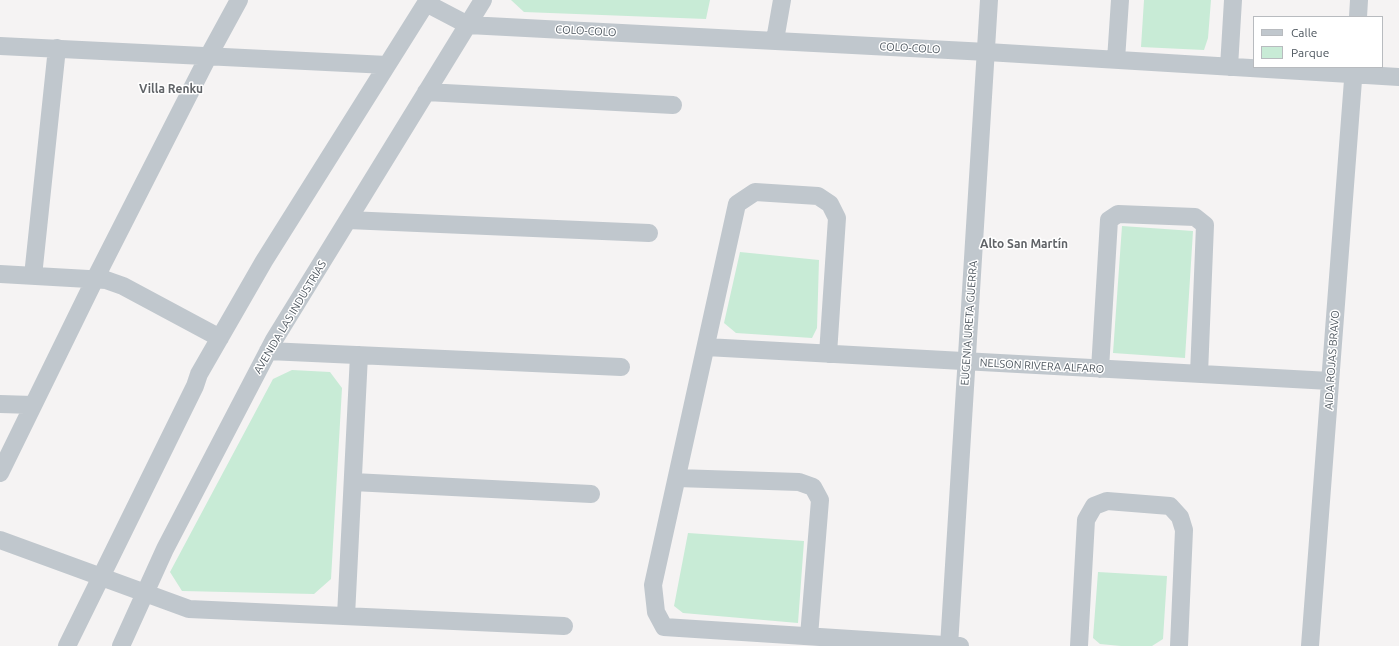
<!DOCTYPE html>
<meta charset="utf-8">
<style>
body{margin:0}
#map{position:relative;width:1399px;height:646px;overflow:hidden;background:#f5f3f3;font-family:Ubuntu,sans-serif}
canvas{display:block}
.legend{position:absolute;left:1253px;top:16px;width:130px;height:52px;box-sizing:border-box;background:#fff;border:1px solid #b8bbbf;margin:0;padding:5px 7px;list-style:none;font-size:12px;color:#4d565e}
.legend li{display:flex;align-items:center;gap:8px;height:20px}
.legend b{width:20px;border:1px solid #b8bbbf}
</style>
<div id="map">
<canvas width="1399" height="646"></canvas>
<ul class="legend">
<li><b style="height:5px;background:#c0c7cd"></b>Calle</li>
<li><b style="height:11px;background:#c8ebd6"></b>Parque</li>
</ul>
</div>
<script>
const g = document.querySelector('canvas').getContext('2d');
g.lineJoin = 'round';
function paint(path, color) {
  g.fillStyle = color;
  g.fill(path, 'evenodd');
}
function poly(rows) {
  const path = new Path2D();
  for (const r of rows) {
    path.moveTo(r[0], r[1]);
    for (let i = 2; i < r.length; i += 2) path.lineTo(r[i], r[i + 1]);
  }
  return path;
}
function trace(path, color, width, dash) {
  g.strokeStyle = color;
  g.lineWidth = width;
  g.lineCap = dash ? 'butt' : 'round';
  g.setLineDash(dash || []);
  g.stroke(path);
}
function drawText(font, color, halo, rows, align = 'center') {
  g.font = font + ' Ubuntu,sans-serif';
  g.lineWidth = 3;
  g.setLineDash([]);
  g.textBaseline = 'middle';
  g.strokeStyle = halo;
  g.fillStyle = color;
  for (const [text, x, y, turn = 0] of rows) {
    g.save();
    g.translate(x, y);
    g.rotate((+turn || 0) * Math.PI / 180);
    g.textAlign = isNaN(turn) ? turn : align;
    if (halo) g.strokeText(text, 0, 0);
    g.fillText(text, 0, 0);
    g.restore();
  }
}
paint(poly([
 [511,0,710,0,706,19,524,12],
 [1144,0,1211,0,1208,38,1204,50,1141,47],
 [1122,226,1193,231,1185,358,1113,353],
 [740,252,819,260,817,328,812,338,736,333,724,323],
 [292,370,330,372,342,388,331,579,314,594,182,591,170,572,273,379],
 [688,533,804,541,798,623,683,613,674,606],
 [1098,572,1167,576,1163,639,1152,646,1121,646,1100,644,1093,638]
]), '#c8ebd6');
trace(poly([
 [426,3,468,25,987,52,1399,77],
 [1358,17,1359,0],
 [775,40,782,0],
 [0,46,387,65],
 [1116,60,1120,0],
 [1229,67,1233,0],
 [426,92,673,105],
 [348,220,649,233],
 [0,274,106,280,123,286,220,338],
 [33,276,57,48],
 [706,347,1330,381],
 [268,351,621,367],
 [828,354,837,218,830,204,818,196,755,192,737,204,653,585,656,612,664,627,960,646],
 [1100,369,1109,220,1118,214,1195,217,1205,225,1199,374],
 [0,404,33,405],
 [0,473,95,279,209,55,239,0],
 [677,478,799,482,813,487,820,500,809,636],
 [353,482,591,494],
 [0,540,189,609,564,626],
 [346,616,359,355],
 [67,646,195,386,199,374,264,261,428,0],
 [121,646,165,549,274,340,483,0],
 [949,646,989,0],
 [1079,646,1086,520,1094,506,1107,501,1170,506,1180,517,1184,530,1179,646],
 [1310,646,1354,67]
]), '#c0c7cd', 18);
drawText('11px', '#4d565e', '#fff', [
 ["COLO-COLO",586,31,3],
 ["COLO-COLO",910,48,3],
 ["AVENIDA LAS INDUSTRIAS",290,317,-59],
 ["EUGENIA URETA GUERRA",969,323,-86],
 ["AIDA ROJAS BRAVO",1332,360,-86],
 ["NELSON RIVERA ALFARO",1042,366,3]
]);
drawText('bold 12px', '#606367', '#fff', [
 ["Villa Renku",171,89],
 ["Alto San Martín",1024,244]
]);
</script>
